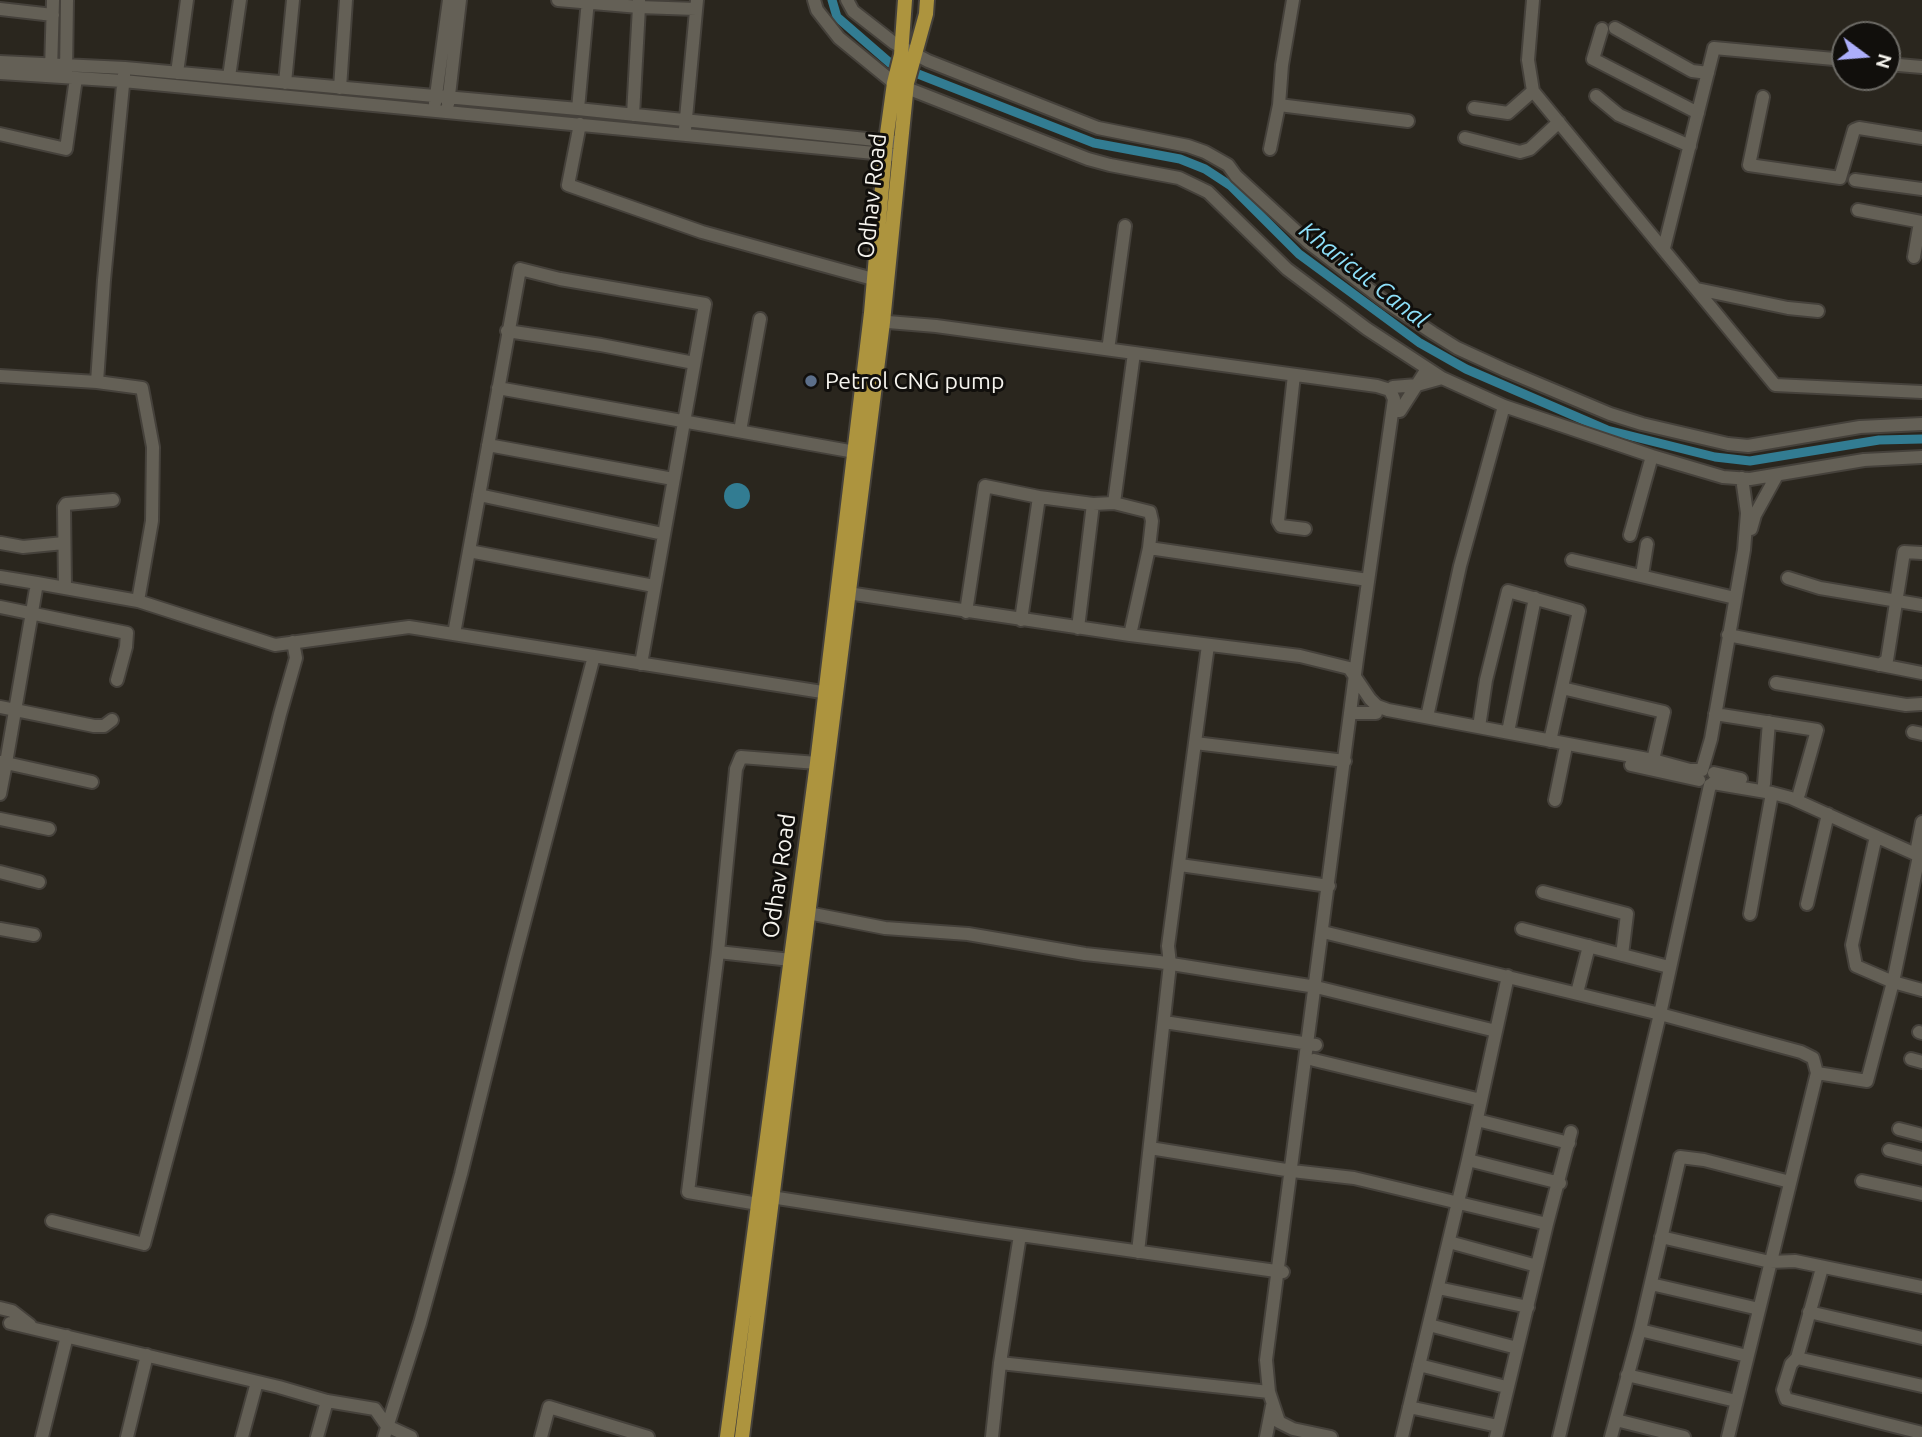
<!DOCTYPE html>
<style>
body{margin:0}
#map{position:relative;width:1922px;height:1437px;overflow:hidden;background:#2a261e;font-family:Ubuntu,sans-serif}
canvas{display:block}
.north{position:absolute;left:1831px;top:21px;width:70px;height:70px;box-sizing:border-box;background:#110f0c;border:2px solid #6d6b66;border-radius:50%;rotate:106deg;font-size:19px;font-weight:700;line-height:28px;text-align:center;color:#f6f4ee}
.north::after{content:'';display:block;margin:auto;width:24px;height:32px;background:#adaffb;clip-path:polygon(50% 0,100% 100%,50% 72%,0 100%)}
</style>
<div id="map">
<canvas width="1922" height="1437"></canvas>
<div class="north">N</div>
</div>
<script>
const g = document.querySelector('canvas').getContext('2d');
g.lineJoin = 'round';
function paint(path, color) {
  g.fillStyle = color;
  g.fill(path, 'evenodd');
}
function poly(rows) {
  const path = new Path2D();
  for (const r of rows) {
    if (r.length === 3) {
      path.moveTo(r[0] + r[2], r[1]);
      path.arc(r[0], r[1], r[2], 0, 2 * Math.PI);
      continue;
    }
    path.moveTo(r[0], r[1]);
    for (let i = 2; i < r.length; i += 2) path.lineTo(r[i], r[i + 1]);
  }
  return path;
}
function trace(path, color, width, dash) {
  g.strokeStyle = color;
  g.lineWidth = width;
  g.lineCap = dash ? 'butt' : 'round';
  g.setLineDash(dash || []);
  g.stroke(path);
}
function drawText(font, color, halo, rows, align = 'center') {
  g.font = font + ' Ubuntu,sans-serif';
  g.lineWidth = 6;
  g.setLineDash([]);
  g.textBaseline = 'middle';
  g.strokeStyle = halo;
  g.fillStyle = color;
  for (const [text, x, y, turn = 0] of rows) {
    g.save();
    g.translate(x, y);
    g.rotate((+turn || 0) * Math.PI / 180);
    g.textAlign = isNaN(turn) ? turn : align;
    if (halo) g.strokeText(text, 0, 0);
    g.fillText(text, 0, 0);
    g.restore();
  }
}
paint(poly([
 [737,496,13]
]), '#327c92');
trace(poly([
 [832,0,837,17,890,63,1094,143,1180,159,1205,169,1231,186,1299,254,1420,343,1466,369,1607,430,1715,457,1750,461,1879,440,1922,439]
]), '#327c92', 9);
const minor = poly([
 [558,0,639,7,639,0],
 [814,0,817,10,839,38,894,83,1088,159,1110,165,1179,178,1208,192,1287,269,1367,329,1442,378,1504,406,1652,456,1723,477,1750,479,1864,460,1922,457],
 [847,0,853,11,894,43,928,61,1098,128,1188,146,1205,152,1228,165,1236,176,1309,243,1386,302,1433,333,1457,348,1505,370,1610,414,1642,424,1728,444,1748,446,1860,427,1922,424],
 [1533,0,1528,60,1533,91,1775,385,1922,392],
 [0,9,53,15],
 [1615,28,1692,71,1708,73],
 [1602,29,1593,59,1698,113],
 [0,62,125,68,578,109,895,142],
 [1887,64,1922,67],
 [51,71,53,0],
 [0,73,123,81,895,155],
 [66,73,67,0],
 [177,73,187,0],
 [124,75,104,280,97,382,142,388,153,447,152,521,138,601],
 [229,77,240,0],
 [285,83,293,0],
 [340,88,346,0],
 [1596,96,1619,115,1690,146],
 [1763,97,1749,165,1840,178,1854,130,1859,128,1922,138],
 [435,103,449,0],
 [448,104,460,0],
 [1279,105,1282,65,1293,0],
 [1474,108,1508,113,1533,91],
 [578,109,588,0],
 [633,115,639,7,696,9],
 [580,124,568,185,702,232,873,279],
 [685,129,697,0],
 [0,134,66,149,76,78],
 [1465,138,1520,152,1530,149,1559,122],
 [1270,149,1279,105,1408,121],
 [1855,180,1922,189],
 [1858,210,1922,222],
 [1664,248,1714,48,1845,60],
 [1914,257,1920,222],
 [1697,289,1788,308,1818,311],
 [876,321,936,326,1377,386,1390,390,1394,399,1357,659,1266,1360,1269,1392,1279,1422,1293,1429,1331,1437],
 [507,331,601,345,694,363],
 [1109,343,1125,226],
 [1294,375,1278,521,1281,526,1305,529],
 [0,376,97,382],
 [498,388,855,452],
 [1390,390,1393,387,1417,385,1442,378],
 [1393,410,1400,411,1427,369],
 [740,431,760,319],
 [488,445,673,479],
 [479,495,663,534],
 [1114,503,1134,353],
 [1751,529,1755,515,1777,475],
 [1630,535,1652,456],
 [1,543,23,547,64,543],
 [1149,548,1368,580],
 [469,551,654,586],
 [1572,560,1735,598],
 [1642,575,1647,544],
 [0,577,37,583],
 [1788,578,1820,588,1922,605],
 [65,588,64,507,66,504,113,500],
 [841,592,1130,635,1300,656,1349,668,1370,699,1377,706,1388,710,1653,760,1690,770,1702,770,1711,739,1744,550,1747,513,1742,478],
 [0,607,127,633,126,647,117,680],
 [966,612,985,486,1039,497],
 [1021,620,1039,497,1093,504,1114,503,1150,512,1152,521,1149,548,1130,635],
 [1078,628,1093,504],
 [454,634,520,269,560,279,705,304,641,664],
 [1728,635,1922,673],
 [1879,665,1887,660,1904,552,1922,553],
 [1776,683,1906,705,1922,704],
 [1562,688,1664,712,1653,760],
 [0,707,94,726,104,726,112,720],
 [1351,713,1376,713,1377,706],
 [1715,714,1817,730,1799,794],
 [1427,717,1460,566,1504,406],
 [1479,727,1486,680,1508,591,1579,611,1550,741],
 [1508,732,1535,598],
 [1913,732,1922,734],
 [1195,743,1345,761],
 [0,762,6,763,37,583,138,601,275,645,409,627,835,694],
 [1631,765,1699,780],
 [1714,773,1741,779],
 [1713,783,1772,793,1791,798,1922,857],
 [1764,784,1769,722],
 [0,794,6,763,92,782],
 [1555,800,1565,751],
 [0,819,49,829],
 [1876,836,1852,945,1856,966,1893,982,1922,990],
 [1917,848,1922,822],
 [1180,865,1329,886],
 [0,872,39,882],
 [1543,892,1627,914,1622,955],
 [1807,904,1828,814],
 [808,913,885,928,968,934,1085,954,1159,962,1316,987,1496,1031],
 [1750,914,1772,793],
 [0,929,34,935],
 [1522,929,1665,966],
 [1323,932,1660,1014,1801,1052,1813,1058,1817,1073,1728,1437],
 [718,952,688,1192,758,1204],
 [791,960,718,952,736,769,741,757,817,763],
 [1577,993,1589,946],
 [1164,1022,1316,1045],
 [1919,1032,1922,1033],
 [1911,1059,1922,1062],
 [1314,1060,1481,1100],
 [1817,1073,1867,1081,1893,982,1919,856],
 [1477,1120,1569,1143],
 [1899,1129,1922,1135],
 [1150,1148,1292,1171,1354,1178,1547,1224],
 [1889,1150,1922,1158],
 [1468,1160,1560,1183],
 [1862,1181,1922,1194],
 [771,1197,978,1229,1283,1272],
 [52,1221,144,1244,194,1057,280,714,296,658,293,642],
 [1661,1237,1770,1262,1795,1261,1922,1287],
 [1449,1242,1537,1266],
 [1138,1252,1170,964,1168,946,1208,645],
 [1822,1268,1797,1358,1791,1364,1783,1390,1786,1399,1922,1433],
 [1651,1284,1759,1309],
 [1438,1288,1528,1307],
 [0,1308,12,1311,30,1325],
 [1809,1312,1922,1338],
 [10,1323,279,1387,327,1401,375,1409,387,1426,411,1437],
 [1429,1325,1517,1348],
 [1640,1330,1747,1356],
 [1797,1358,1922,1386],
 [1000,1363,1269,1392],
 [1419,1365,1506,1387],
 [1627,1375,1736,1401],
 [1409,1407,1498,1426],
 [1616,1420,1684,1437],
 [42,1437,67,1336],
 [127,1437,147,1355],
 [242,1437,257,1382],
 [317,1437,327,1401],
 [384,1437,420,1323,461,1174,514,961,594,656],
 [541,1437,549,1407,648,1437],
 [992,1437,1000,1363,1020,1235],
 [1266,1437,1272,1406],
 [1402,1437,1468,1160,1508,976],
 [1496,1437,1547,1224,1571,1132],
 [1559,1437,1660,1014,1710,785],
 [1611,1437,1640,1330,1680,1157,1704,1160,1790,1182]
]);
const major = poly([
 [727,1437,817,763,871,313,886,141,894,83,901,55,905,0],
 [742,1437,883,322,907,83,926,14,927,0]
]);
trace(minor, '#45413b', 16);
trace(major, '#45413b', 18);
trace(minor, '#646056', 12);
trace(major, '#ad943e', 14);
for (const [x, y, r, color] of [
 [811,381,7,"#5c6f8a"]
]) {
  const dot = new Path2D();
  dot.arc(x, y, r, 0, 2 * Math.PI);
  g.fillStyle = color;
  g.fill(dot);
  trace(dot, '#110f0c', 2.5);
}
drawText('23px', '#f6f4ee', '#110f0c', [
 ["Odhav Road",872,196,-84],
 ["Odhav Road",779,876,-82]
]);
drawText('23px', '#f6f4ee', '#110f0c', [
 ["Petrol CNG pump",825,381]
], 'left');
drawText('italic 24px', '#8ee0fa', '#110f0c', [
 ["Kharicut Canal",1364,275,38]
]);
</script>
